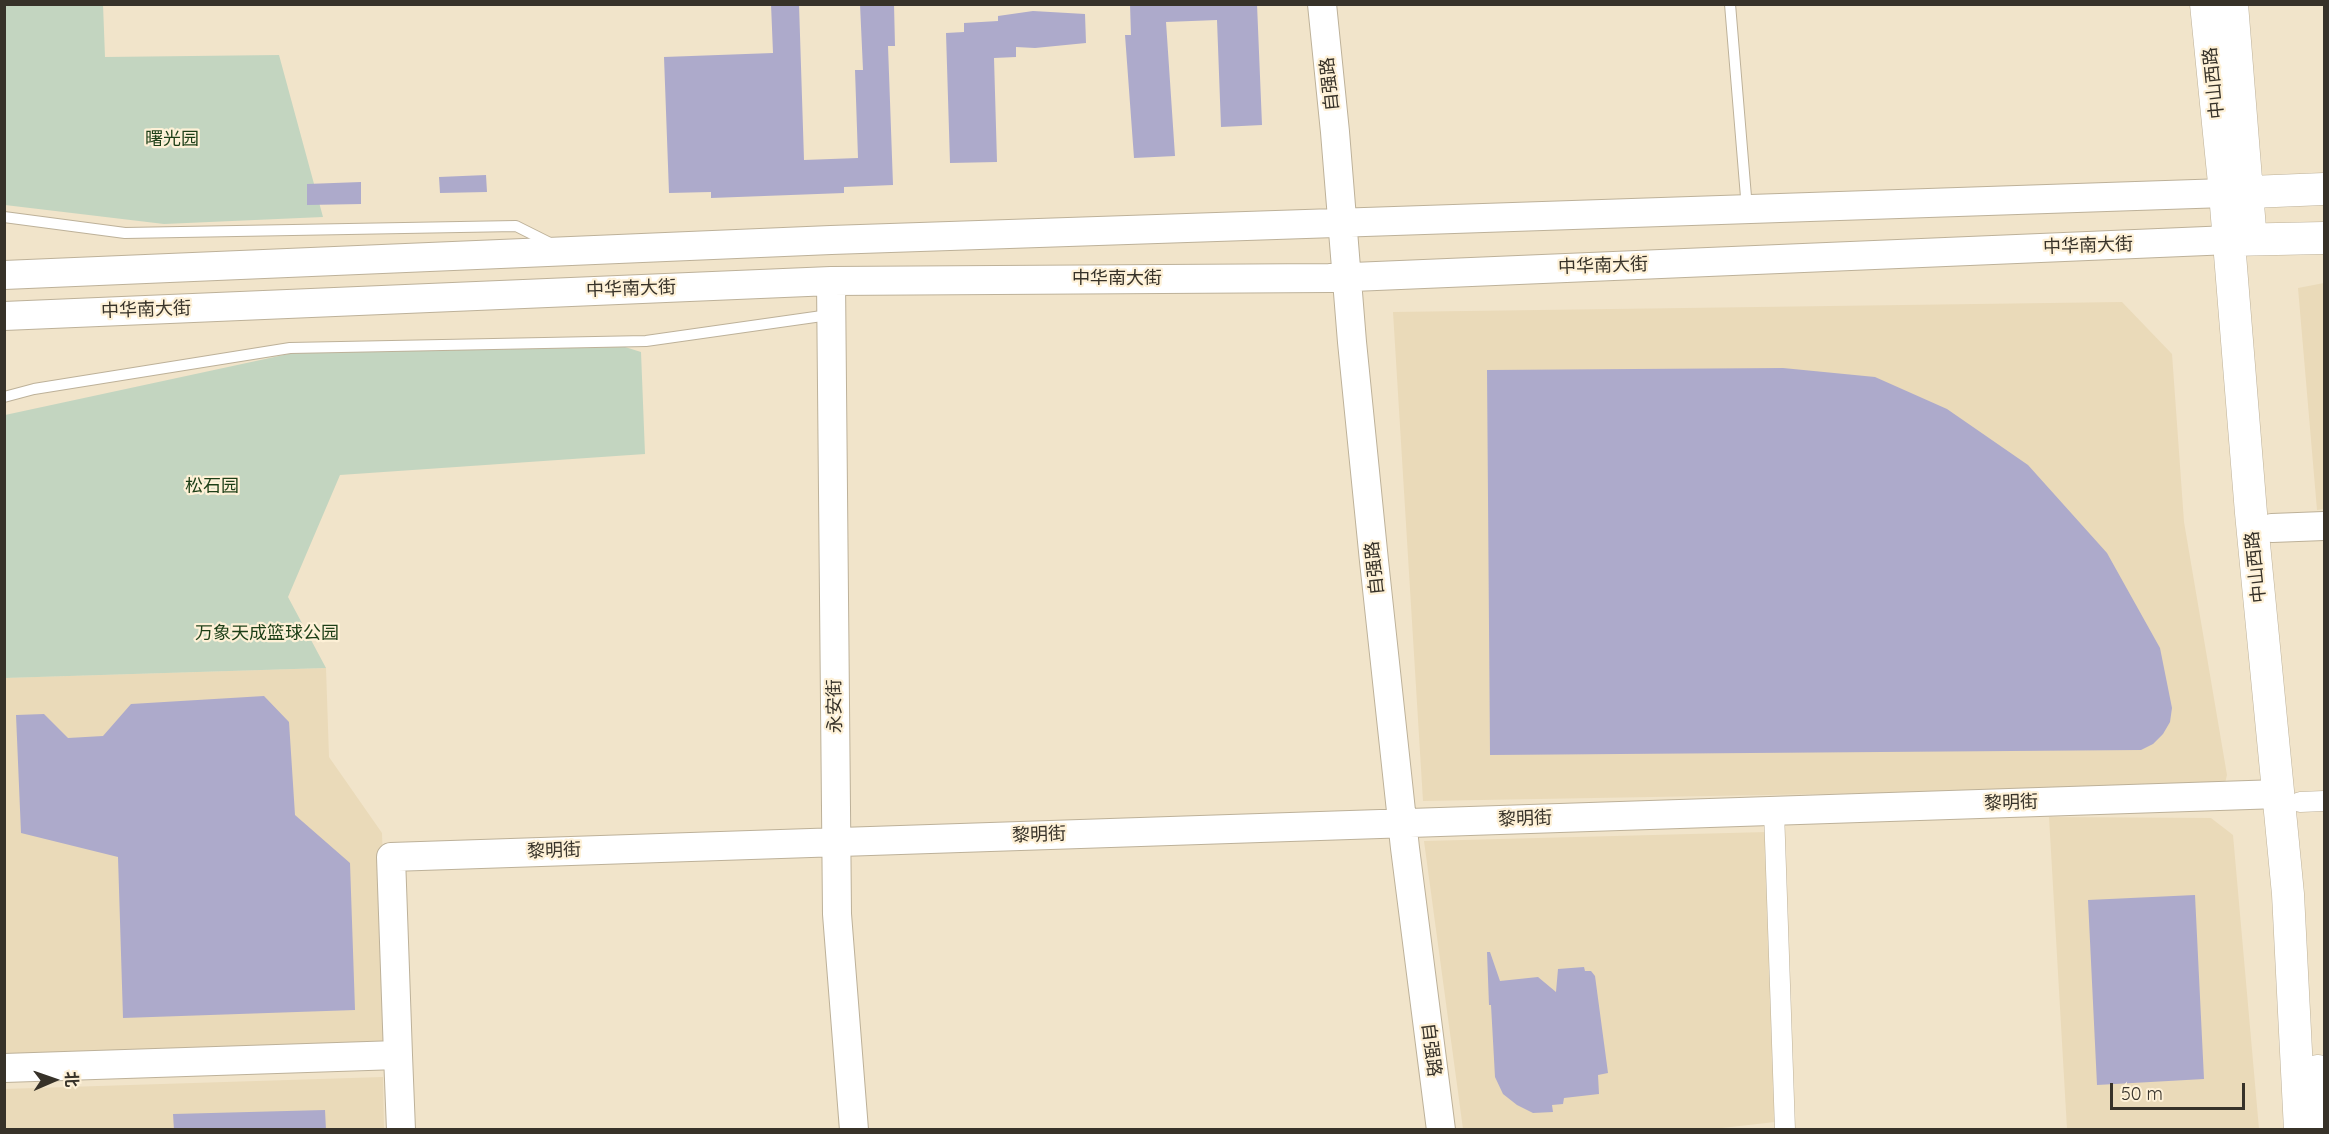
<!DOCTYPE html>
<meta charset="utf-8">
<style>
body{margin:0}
#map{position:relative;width:2329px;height:1134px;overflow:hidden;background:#f1e4ca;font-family:Quicksand,"Noto Sans SC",sans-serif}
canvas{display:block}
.frame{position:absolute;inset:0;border:6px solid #373229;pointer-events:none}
.north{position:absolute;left:24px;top:1050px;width:60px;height:60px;-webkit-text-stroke:4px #fef1d7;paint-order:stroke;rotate:88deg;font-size:16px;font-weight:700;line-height:24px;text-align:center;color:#373229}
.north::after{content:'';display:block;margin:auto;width:21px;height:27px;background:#373229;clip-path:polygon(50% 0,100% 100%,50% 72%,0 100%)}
.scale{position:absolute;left:2110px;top:1083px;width:135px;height:27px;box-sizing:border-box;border:3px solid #373229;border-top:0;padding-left:8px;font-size:18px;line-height:21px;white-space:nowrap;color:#373229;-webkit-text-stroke:4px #fef1d7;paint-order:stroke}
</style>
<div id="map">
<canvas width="2329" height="1134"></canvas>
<div class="frame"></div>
<div class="north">北</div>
<div class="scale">50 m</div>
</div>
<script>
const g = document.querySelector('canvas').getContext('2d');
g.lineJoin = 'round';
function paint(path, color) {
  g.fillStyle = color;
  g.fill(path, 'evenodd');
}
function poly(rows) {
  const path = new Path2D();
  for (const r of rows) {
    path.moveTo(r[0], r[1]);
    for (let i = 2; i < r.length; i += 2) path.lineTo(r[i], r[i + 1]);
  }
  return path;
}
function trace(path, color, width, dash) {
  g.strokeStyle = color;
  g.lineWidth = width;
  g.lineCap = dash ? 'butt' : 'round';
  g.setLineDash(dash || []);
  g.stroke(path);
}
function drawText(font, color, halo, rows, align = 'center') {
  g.font = font + ' Quicksand,"Noto Sans SC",sans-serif';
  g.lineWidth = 4.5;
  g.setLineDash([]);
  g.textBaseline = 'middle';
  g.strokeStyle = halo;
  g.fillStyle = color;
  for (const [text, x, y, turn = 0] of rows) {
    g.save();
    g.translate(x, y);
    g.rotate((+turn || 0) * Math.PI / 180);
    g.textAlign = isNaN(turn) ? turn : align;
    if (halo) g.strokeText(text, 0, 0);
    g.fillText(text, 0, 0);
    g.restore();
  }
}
paint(poly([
 [2324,283,2324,509,2317,510,2298,288],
 [2122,302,2172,354,2184,522,2227,775,2224,787,1423,801,1393,312],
 [326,668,329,757,382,833,389,1042,5,1054,4,678],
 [2049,817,2211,818,2233,835,2259,1129,2067,1129],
 [1767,832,1775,1122,1704,1130,1463,1129,1424,841],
 [383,1077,384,1129,5,1129,4,1089]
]), '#eadab9');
paint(poly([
 [103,4,105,57,279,55,323,217,164,224,5,205,5,5],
 [625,347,641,352,645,454,340,475,288,597,326,668,5,678,5,415,293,353]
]), '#c3d5c0');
paint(poly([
 [771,4,799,4,804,160,858,158,855,70,863,70,860,4,894,4,895,46,888,46,893,185,844,187,844,193,711,198,711,192,669,193,664,57,773,53],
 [1130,4,1257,4,1262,125,1221,127,1217,20,1166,22,1175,156,1134,158,1125,35,1131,35],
 [1033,11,1085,14,1086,43,1035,48,1016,47,1016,57,994,58,997,162,950,163,946,33,964,32,964,23,998,21,998,16],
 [486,175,487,192,440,193,439,177],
 [361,182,361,204,307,205,307,184],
 [1783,368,1875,377,1947,409,2028,465,2107,553,2160,648,2172,708,2170,722,2163,734,2153,744,2141,750,1490,755,1487,370],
 [264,696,289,722,295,815,350,863,355,1010,123,1018,118,857,21,833,16,715,44,714,68,738,103,736,131,704],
 [2195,895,2204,1079,2097,1085,2088,900],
 [1487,952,1490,952,1500,981,1538,977,1556,992,1558,969,1584,967,1585,971,1591,971,1595,976,1608,1073,1598,1075,1599,1094,1564,1098,1563,1104,1552,1105,1553,1112,1533,1113,1517,1105,1503,1094,1495,1077,1491,1005,1489,1005],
 [325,1110,326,1130,174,1130,173,1114]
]), '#adaacb');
const lane = poly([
 [1730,4,1747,209],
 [4,217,125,233,516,226,552,244],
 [4,397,34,389,290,348,646,341,829,315]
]);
const street = poly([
 [2300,802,2324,801],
 [1774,811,1785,1130]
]);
const secondary = poly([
 [1322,4,1335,132,1352,342,1374,561,1405,848,1441,1130],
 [4,275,831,240,2225,193],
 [831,281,837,914,854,1130],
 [4,316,831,281,1329,278,2230,240],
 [2272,528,2324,526],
 [398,1055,401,1130],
 [4,1068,398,1055,391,857,2279,794]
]);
const primary = poly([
 [2206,4,2225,193,2251,513,2288,894,2300,1130],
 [2232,4,2250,229],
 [2226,193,2324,189],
 [2230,240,2324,238],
 [2318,1071,2322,1130]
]);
trace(lane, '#bdb199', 12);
trace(street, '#bdb199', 21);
trace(secondary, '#bdb199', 30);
trace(primary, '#bdb199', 33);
trace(lane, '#fff', 10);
trace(street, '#fff', 20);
trace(secondary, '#fff', 28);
trace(primary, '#fff', 32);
drawText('18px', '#373229', '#fef1d7', [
 ["中山西路",2214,83,-96],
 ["自强路",1330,84,-96],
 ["中华南大街",2088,246,-2],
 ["中华南大街",1603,266,-2],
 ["中华南大街",1117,279],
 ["中华南大街",631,289,-2],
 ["中华南大街",146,310,-2],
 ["中山西路",2256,567,-96],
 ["自强路",1375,568,-96],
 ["永安街",835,706,-91],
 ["黎明街",2011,803,-2],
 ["黎明街",1525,819,-2],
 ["黎明街",1039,835,-2],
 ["黎明街",554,851,-2],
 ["自强路",1431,1050,83]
]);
drawText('18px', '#1d3f17', '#fef1d7', [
 ["曙光园",172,140],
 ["松石园",212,487],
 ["万象天成篮球公园",267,634]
]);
</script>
